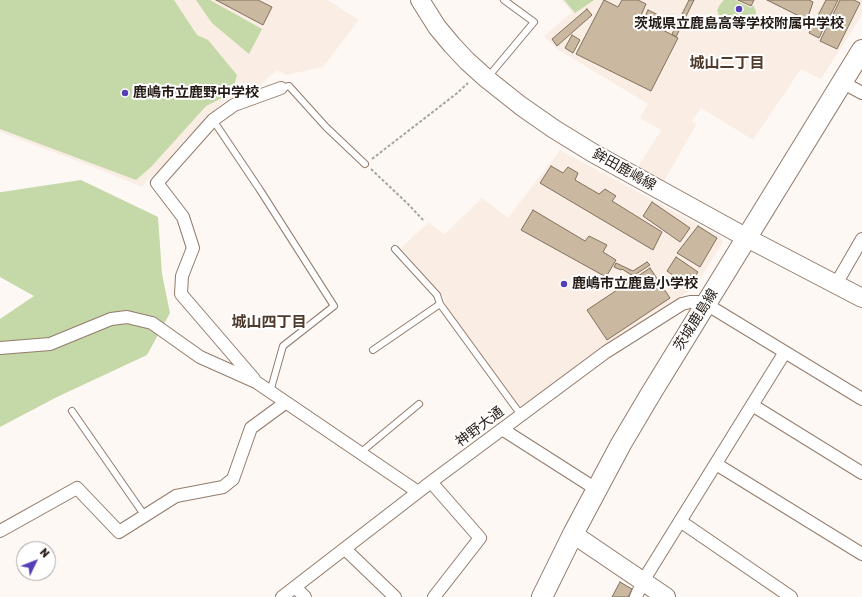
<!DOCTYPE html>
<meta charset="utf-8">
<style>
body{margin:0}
#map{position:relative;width:862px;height:597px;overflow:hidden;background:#fef8f5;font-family:Rubik,sans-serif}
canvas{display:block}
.north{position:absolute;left:16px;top:541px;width:40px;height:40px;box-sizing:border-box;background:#fff;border:1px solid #a8a4a1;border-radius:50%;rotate:47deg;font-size:11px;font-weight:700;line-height:16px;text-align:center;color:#251b15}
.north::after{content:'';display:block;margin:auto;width:14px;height:18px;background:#563eb6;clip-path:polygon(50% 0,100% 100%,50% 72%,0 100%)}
</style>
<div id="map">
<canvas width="862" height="597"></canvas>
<div class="north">N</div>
</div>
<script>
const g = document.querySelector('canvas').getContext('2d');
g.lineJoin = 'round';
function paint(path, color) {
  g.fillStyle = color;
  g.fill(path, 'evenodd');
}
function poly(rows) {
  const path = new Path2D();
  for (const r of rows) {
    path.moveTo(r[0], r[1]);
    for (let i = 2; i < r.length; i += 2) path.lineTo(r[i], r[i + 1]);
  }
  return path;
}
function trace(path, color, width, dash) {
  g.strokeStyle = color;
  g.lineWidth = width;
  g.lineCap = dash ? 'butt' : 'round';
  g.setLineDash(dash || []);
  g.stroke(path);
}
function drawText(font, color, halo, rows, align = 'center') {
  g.font = font + ' Rubik,"Noto Sans JP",sans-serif';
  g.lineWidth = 4;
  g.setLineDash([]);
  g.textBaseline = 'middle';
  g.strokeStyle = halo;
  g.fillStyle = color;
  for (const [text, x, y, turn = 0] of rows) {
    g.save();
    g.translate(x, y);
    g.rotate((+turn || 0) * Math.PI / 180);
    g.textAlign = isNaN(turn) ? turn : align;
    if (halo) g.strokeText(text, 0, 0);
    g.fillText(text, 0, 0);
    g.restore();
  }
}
paint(poly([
 [0,0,328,0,359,20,323,67,286,75,277,70,262,83,260,90,238,95,225,101,182,143,160,170,149,178,142,187,101,170,0,132],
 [561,0,862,0,862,15,821,79,801,69,753,140,701,108,692,121,696,125,662,185,636,170,661,130,640,118,648,104,557,49,544,36,572,12],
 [560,150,721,237,723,242,700,279,691,290,609,344,522,410,518,407,446,307,445,299,401,248,429,222,444,235,482,198,508,218]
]), '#faede4');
paint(poly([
 [0,0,174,0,197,35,208,40,237,75,232,93,206,106,151,167,136,180,0,129],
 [196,0,210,0,262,29,249,54,212,23],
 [564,0,594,0,575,13],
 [724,0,735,0,751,8,753,5,756,11,755,21,747,27,740,28,731,26,724,22,720,18,717,11,719,6],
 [81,180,158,217,162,274,170,313,147,355,57,397,0,427,0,319,34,296,0,277,0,192,2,192]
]), '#c5d8a8');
const building = poly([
 [216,0,258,0,272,7,263,25,216,0],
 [604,0,618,7,622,0,638,0,646,4,640,18,678,38,651,91,576,54,604,0],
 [689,0,694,0,676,37,672,34,689,0],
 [738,0,754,0,751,6,738,0],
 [767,0,809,0,813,2,807,20,767,0],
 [826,0,838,0,819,38,809,33,826,0],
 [840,0,854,0,860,3,837,49,820,41,840,0],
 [587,9,592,15,557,46,552,39,587,9],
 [648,10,673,22,670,29,645,16,648,10],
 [572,35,580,40,573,53,565,48,572,35],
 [551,166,563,173,568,167,578,173,575,180,599,194,605,189,616,196,612,201,662,232,653,250,540,183,551,166],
 [652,202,690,228,680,242,643,216,652,202],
 [533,210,585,241,589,236,607,245,603,252,616,260,606,277,521,230,533,210],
 [698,226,717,238,700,267,677,253,698,226],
 [676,257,698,272,691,282,688,280,685,284,667,271,676,257],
 [647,262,650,265,633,276,622,269,621,270,614,267,616,263,633,271,647,262],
 [650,268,670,298,607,340,587,310,650,268],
 [620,582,632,589,628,597,612,597,620,582]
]);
paint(building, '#cab8a1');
trace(building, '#81705b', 1);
const lane = poly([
 [488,77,534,22,504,0],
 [281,88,289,86,326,127,365,164],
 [213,120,260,190,334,306,283,346,270,392],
 [395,249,437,295,440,304,521,415],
 [373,350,440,304],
 [72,411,145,516],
 [360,453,419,404]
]);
const street = poly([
 [842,82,862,93],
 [836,284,862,239],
 [0,348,50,344,111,319,127,317,152,323,200,357,256,382,418,492],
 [254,379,181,294,182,276,193,248,183,217,157,183,213,120,234,105,281,88],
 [752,405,862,473],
 [502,429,596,489],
 [716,464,862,554],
 [431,482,480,538,434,597],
 [680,521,791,597],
 [0,531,77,488,119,532,176,496,223,487,233,479,251,428,285,403],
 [345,549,395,597],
 [295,587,305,597],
 [282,597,431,482,606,352,682,304,690,302,698,302,706,304,862,399],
 [636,597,643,581,785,352]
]);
const secondary = poly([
 [420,0,437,27,452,45,467,61,487,79,521,106,554,129,593,153,747,238,862,298],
 [573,534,666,597]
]);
const primary = poly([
 [542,597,573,534,621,444,650,395,862,50]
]);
trace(lane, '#937b6b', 8);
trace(street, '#937b6b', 14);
trace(secondary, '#937b6b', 20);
trace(primary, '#937b6b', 22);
trace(poly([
 [372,159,456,94,468,83],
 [371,169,408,204,424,221]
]), '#a9a29e', 2, [3, 2]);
trace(lane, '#fff', 6);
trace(street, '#fff', 12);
trace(secondary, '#fff', 18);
trace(primary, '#fff', 20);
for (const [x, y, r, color] of [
 [739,9,4,"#563eb6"],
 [125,93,4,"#563eb6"],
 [564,284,4,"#563eb6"]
]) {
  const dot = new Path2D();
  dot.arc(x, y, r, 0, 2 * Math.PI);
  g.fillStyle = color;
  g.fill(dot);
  trace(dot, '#fff', 1.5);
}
drawText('bold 14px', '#251b15', '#fff', [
 ["茨城県立鹿島高等学校附属中学校",739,24,"center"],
 ["鹿嶋市立鹿野中学校",133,93],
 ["鹿嶋市立鹿島小学校",572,284]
], 'left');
drawText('14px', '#251b15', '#fff', [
 ["鉾田鹿嶋線",624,170,29],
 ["茨城鹿島線",696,320,-58],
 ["神野大通",480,427,-37]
]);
drawText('bold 15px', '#4f3a2c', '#fff', [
 ["城山二丁目",727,64],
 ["城山四丁目",269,323]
]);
</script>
